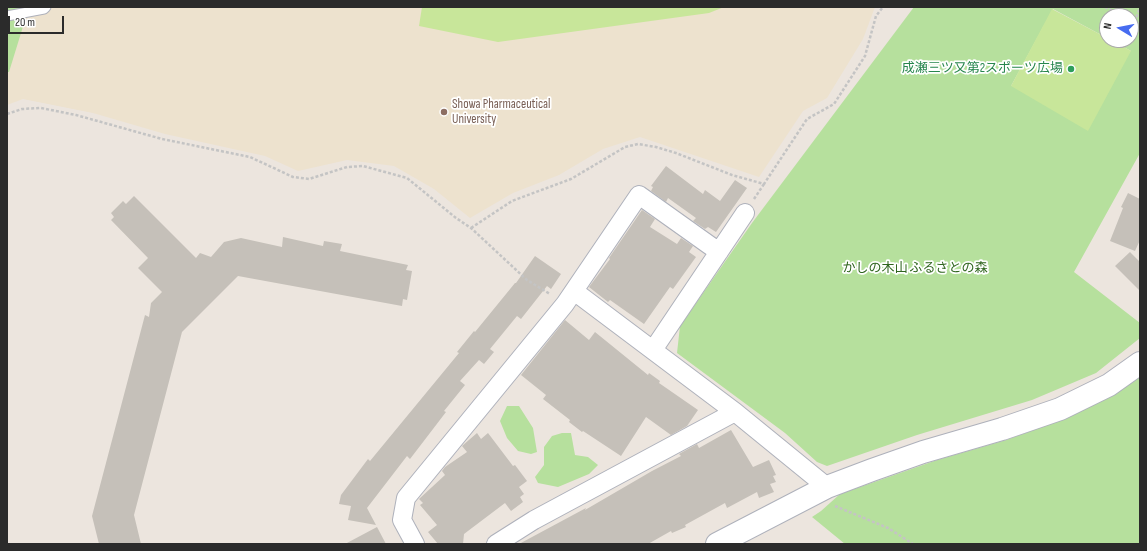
<!DOCTYPE html>
<meta charset="utf-8">
<style>
body{margin:0}
#map{position:relative;width:1147px;height:551px;overflow:hidden;background:#ece5de;font-family:"Sofia Sans Condensed",sans-serif}
canvas{display:block}
.frame{position:absolute;inset:0;border:8px solid #2b2b2b;pointer-events:none}
.north{position:absolute;left:1099px;top:8px;width:40px;height:40px;box-sizing:border-box;background:#fff;border:1px solid #aaa;border-radius:50%;rotate:280deg;font-size:11px;font-weight:700;line-height:16px;text-align:center;color:#2b2b2b}
.north::after{content:'';display:block;margin:auto;width:14px;height:18px;background:#476cf0;clip-path:polygon(50% 0,100% 100%,50% 72%,0 100%)}
.scale{position:absolute;left:8px;top:16px;width:56px;height:18px;box-sizing:border-box;border:2px solid #2b2b2b;border-top:0;padding-left:5px;font-size:12px;line-height:14px;white-space:nowrap;color:#2b2b2b;-webkit-text-stroke:3px #fff;paint-order:stroke}
</style>
<div id="map">
<canvas width="1147" height="551"></canvas>
<div class="frame"></div>
<div class="north">N</div>
<div class="scale">20 m</div>
</div>
<script>
const g = document.querySelector('canvas').getContext('2d');
g.lineJoin = 'round';
function paint(path, color) {
  g.fillStyle = color;
  g.fill(path, 'evenodd');
}
function poly(rows) {
  const path = new Path2D();
  for (const r of rows) {
    path.moveTo(r[0], r[1]);
    for (let i = 2; i < r.length; i += 2) path.lineTo(r[i], r[i + 1]);
  }
  return path;
}
function trace(path, color, width, dash) {
  g.strokeStyle = color;
  g.lineWidth = width;
  g.lineCap = dash ? 'butt' : 'round';
  g.setLineDash(dash || []);
  g.stroke(path);
}
function drawText(font, color, halo, rows, align = 'center') {
  g.font = font + ' "Sofia Sans Condensed","Noto Sans JP",sans-serif';
  g.lineWidth = 3.5;
  g.setLineDash([]);
  g.textBaseline = 'middle';
  g.strokeStyle = halo;
  g.fillStyle = color;
  for (const [text, x, y, turn = 0] of rows) {
    g.save();
    g.translate(x, y);
    g.rotate((+turn || 0) * Math.PI / 180);
    g.textAlign = isNaN(turn) ? turn : align;
    if (halo) g.strokeText(text, 0, 0);
    g.fillText(text, 0, 0);
    g.restore();
  }
}
paint(poly([
 [7,7,875,7,863,39,827,98,803,111,759,177,640,137,603,149,559,175,513,193,470,218,434,189,394,166,347,160,298,171,265,156,165,134,93,113,23,99,7,105]
]), '#ede2ce');
paint(poly([
 [7,7,29,7,9,72,7,72],
 [914,7,1140,7,1140,153,1074,272,1140,323,1140,338,1096,373,1032,400,917,435,827,466,817,462,785,433,677,353,680,326,752,223],
 [1053,9,1107,38,1107,16,1131,16,1131,40,1111,40,1131,51,1011,86],
 [1140,375,1140,544,845,544,812,517,821,511,840,494,937,460,1006,440,1061,420],
 [507,406,519,406,533,428,537,452,531,454,518,451,507,438,500,421],
 [562,433,571,433,575,455,588,457,598,465,589,474,558,487,538,483,535,477,544,465,544,447,552,436]
]), '#b6e09d');
paint(poly([
 [422,7,724,7,709,13,498,42,419,26],
 [1052,9,1107,38,1107,40,1111,40,1131,51,1088,131,1011,86]
]), '#c8e69a');
paint(poly([
 [666,166,703,194,705,190,720,201,735,180,747,188,716,232,708,227,705,229,693,221,696,218,668,198,666,202,651,191,653,187,651,186],
 [1128,193,1140,199,1140,240,1135,251,1110,241,1123,208,1121,207],
 [134,196,196,258,200,253,211,257,224,242,241,238,282,247,283,237,323,246,324,241,342,244,340,251,408,265,406,270,412,271,407,300,403,299,402,306,238,276,182,332,134,515,141,544,99,544,92,516,145,315,149,317,151,303,162,292,138,268,148,258,111,220,114,217,111,213,123,201,126,204],
 [642,210,655,219,650,227,677,244,681,238,693,246,689,252,696,257,673,289,670,287,644,324,610,300,608,302,589,287,610,259,609,258],
 [1130,252,1140,262,1140,291,1115,266],
 [535,256,561,274,551,289,547,286,521,319,517,316,490,349,494,352,484,364,479,360,460,381,465,385,444,411,446,412,420,446,410,459,407,456,367,508,376,525,348,520,351,506,339,504,341,495,368,459,370,461,459,353,457,352,474,331,475,332,515,283,516,283],
 [565,320,589,340,595,332,648,375,649,373,660,381,659,383,698,410,687,426,671,435,646,417,621,456,583,431,582,432,569,422,570,420,543,399,546,395,521,375],
 [731,430,753,467,769,460,776,475,773,476,776,482,770,484,774,492,759,498,757,492,727,508,725,503,685,525,686,527,672,533,671,531,648,544,519,544,586,508,585,510,652,471,681,456,679,454,697,444,699,448],
 [477,433,481,439,488,433,513,466,515,465,527,481,519,487,524,494,520,497,523,502,511,511,505,503,464,534,463,544,438,544,428,532,437,525,420,505,423,503,419,499,445,475,442,471,445,467,467,452,462,446],
 [377,527,386,544,345,544]
]), '#c5c0b9');
const service = poly([
 [7,16,44,9,46,7]
]);
const minor = poly([
 [574,291,735,412,827,487],
 [653,350,745,213],
 [415,544,402,520,406,498,565,304,639,195,719,252],
 [496,544,534,520,735,412]
]);
const tertiary = poly([
 [717,544,827,487,872,470,923,452,1002,429,1060,409,1109,385,1140,363]
]);
trace(service, '#aeb1bb', 11);
trace(minor, '#aeb1bb', 20);
trace(tertiary, '#aeb1bb', 24);
trace(poly([
 [1105,7,1123,16],
 [1131,20,1140,24],
 [1135,22,1140,7],
 [7,114,22,109,41,108,76,115,162,139,250,157,293,177,309,179,347,167,363,166,407,178,456,218,471,228,527,280,550,294],
 [754,199,764,184],
 [471,228,512,201,571,179,625,147,638,144,656,147,676,153,732,175,764,184,807,119,834,104,865,56,876,16,883,7],
 [835,506,888,528,913,544]
]), '#c4c4c4', 2.5, [3, 2]);
trace(service, '#fff', 9);
trace(minor, '#fff', 18);
trace(tertiary, '#fff', 22);
for (const [x, y, r, color] of [
 [1071,69,4,"#2e9e5b"],
 [444,112,4,"#8d6e63"]
]) {
  const dot = new Path2D();
  dot.arc(x, y, r, 0, 2 * Math.PI);
  g.fillStyle = color;
  g.fill(dot);
  trace(dot, '#fff', 1.5);
}
drawText('13px', '#27864d', '#fff', [
 ["成瀬三ツ又第2スポーツ広場",1063,69]
], 'right');
drawText('13px', '#785e54', '#fff', [
 ["Showa Pharmaceutical",452,105],
 ["University",452,120]
], 'left');
drawText('13px', '#2f651e', '#fff', [
 ["かしの木山 ふるさとの森",915,269]
]);
</script>
